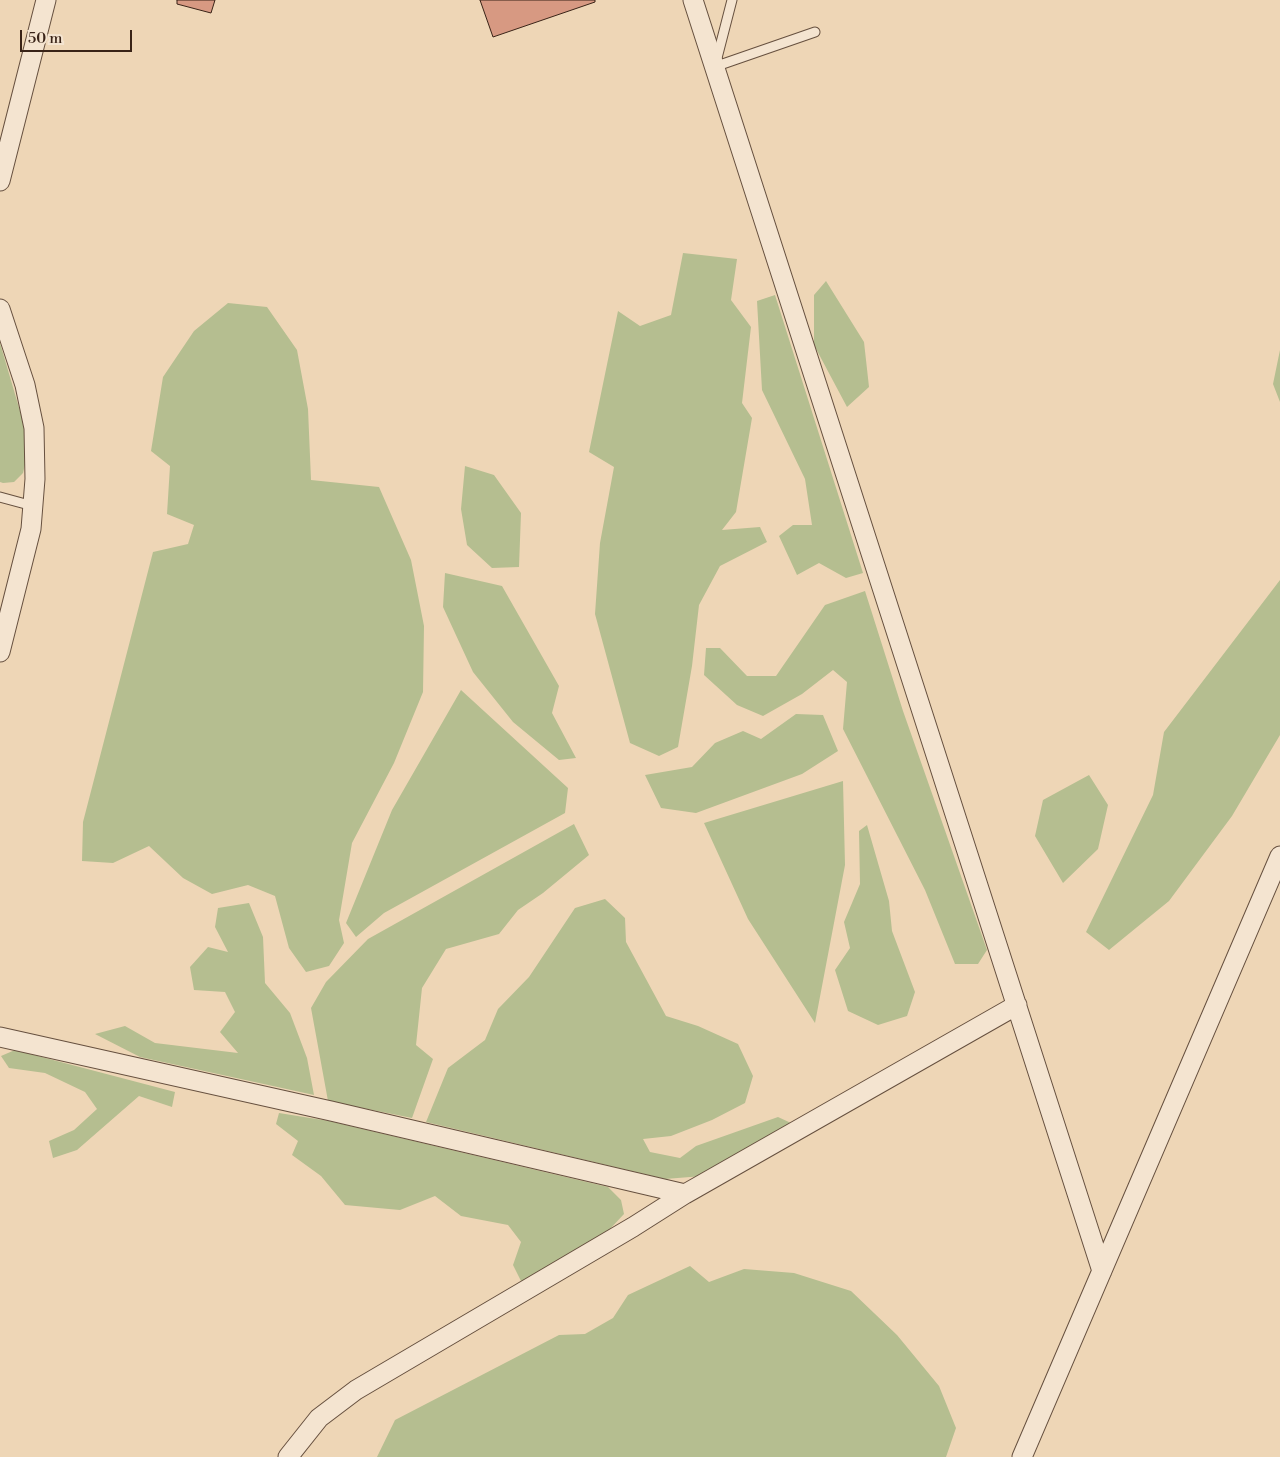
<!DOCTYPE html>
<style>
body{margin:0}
#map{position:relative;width:1280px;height:1457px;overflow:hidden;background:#eed6b6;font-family:"Libre Bodoni",serif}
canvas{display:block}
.scale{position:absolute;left:20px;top:30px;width:112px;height:22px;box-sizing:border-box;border:2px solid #392317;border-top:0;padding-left:6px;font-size:15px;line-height:18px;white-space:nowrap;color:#392317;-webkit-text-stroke:4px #f4e4d0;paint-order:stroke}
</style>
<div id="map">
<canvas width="1280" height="1457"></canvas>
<div class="scale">50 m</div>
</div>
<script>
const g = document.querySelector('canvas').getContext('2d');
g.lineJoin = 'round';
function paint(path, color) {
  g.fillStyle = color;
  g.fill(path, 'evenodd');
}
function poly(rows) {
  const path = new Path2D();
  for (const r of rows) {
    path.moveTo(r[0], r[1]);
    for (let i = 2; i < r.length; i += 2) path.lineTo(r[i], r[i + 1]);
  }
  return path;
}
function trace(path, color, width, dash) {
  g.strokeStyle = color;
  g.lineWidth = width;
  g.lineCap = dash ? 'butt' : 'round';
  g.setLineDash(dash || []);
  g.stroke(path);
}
paint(poly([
 [683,253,737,259,731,300,751,327,742,403,752,418,736,512,722,530,760,527,767,542,720,566,699,605,692,666,678,747,659,756,630,743,595,614,600,543,614,467,589,452,618,311,640,326,671,315],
 [826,281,864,342,869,387,847,407,814,345,814,295],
 [775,295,863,573,846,578,819,563,797,575,779,536,793,525,812,525,805,479,762,390,757,301],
 [228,303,267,307,297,350,308,409,311,480,379,487,411,560,424,626,423,692,394,763,352,843,339,920,344,943,329,966,306,972,289,948,275,896,248,885,212,894,183,878,149,846,113,863,82,861,83,822,153,552,188,544,194,525,167,514,170,466,151,451,163,377,194,331],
 [0,343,27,435,27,456,23,473,14,482,3,483,0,482],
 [1280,350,1280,402,1273,384],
 [465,466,494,475,521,513,519,567,492,568,467,545,461,509],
 [445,573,502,586,559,686,552,713,576,758,559,760,513,722,473,672,443,607],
 [1280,580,1280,735,1232,816,1169,901,1109,950,1086,932,1153,795,1164,732],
 [865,591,903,711,987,950,978,964,955,964,925,890,843,729,847,682,833,670,802,694,763,716,737,705,704,675,706,648,720,648,747,676,776,676,825,605],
 [461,690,568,788,565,813,384,913,356,937,346,923,392,810],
 [796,714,823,715,838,751,802,774,696,813,661,808,645,775,692,767,715,743,743,731,761,739],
 [1089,775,1108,805,1098,849,1063,883,1035,836,1043,800],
 [843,781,845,865,815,1023,748,919,704,823],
 [574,824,589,855,543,893,518,910,499,934,446,949,422,988,416,1045,433,1059,412,1118,328,1101,311,1008,326,982,368,939],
 [867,825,889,901,892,931,915,992,907,1016,878,1025,848,1011,835,970,850,948,844,922,860,884,859,831],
 [605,899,625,918,626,942,666,1016,698,1026,738,1044,753,1076,745,1103,712,1120,671,1136,643,1139,650,1152,680,1158,696,1146,778,1117,791,1123,703,1176,665,1179,426,1122,448,1068,485,1040,498,1009,529,977,575,908],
 [249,903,263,937,265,983,290,1013,307,1058,314,1095,140,1057,95,1034,125,1026,155,1043,238,1053,220,1032,235,1012,225,992,194,990,190,967,208,947,228,952,215,927,218,908],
 [15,1050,175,1092,172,1107,139,1096,77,1150,53,1158,49,1141,74,1130,97,1109,85,1092,45,1073,9,1068,1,1056],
 [279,1113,329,1121,608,1187,621,1200,624,1214,609,1230,522,1283,513,1265,521,1242,508,1225,461,1216,435,1196,400,1210,345,1205,321,1176,292,1155,298,1141,276,1124],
 [690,1266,709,1282,744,1269,794,1273,851,1291,897,1335,939,1386,956,1428,946,1457,377,1457,395,1420,559,1335,585,1334,613,1318,628,1295]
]), '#b5be90');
const building = poly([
 [177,0,215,0,211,13,177,4,177,0],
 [480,0,595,0,595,2,493,37,480,0]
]);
paint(building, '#d79982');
trace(building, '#392317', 1);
const lane = poly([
 [716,62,732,0],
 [714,67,815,32],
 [0,497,33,506]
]);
const street = poly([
 [693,0,1102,1271],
 [0,181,46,0],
 [0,309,25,385,34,428,35,479,31,529,0,652],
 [0,1037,331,1111,685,1194],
 [288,1457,319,1418,356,1390,633,1227,685,1194,1017,1005],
 [1022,1457,1280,856]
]);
trace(lane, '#66503f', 11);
trace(street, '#66503f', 21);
trace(lane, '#f4e4d0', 9);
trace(street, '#f4e4d0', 19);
</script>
